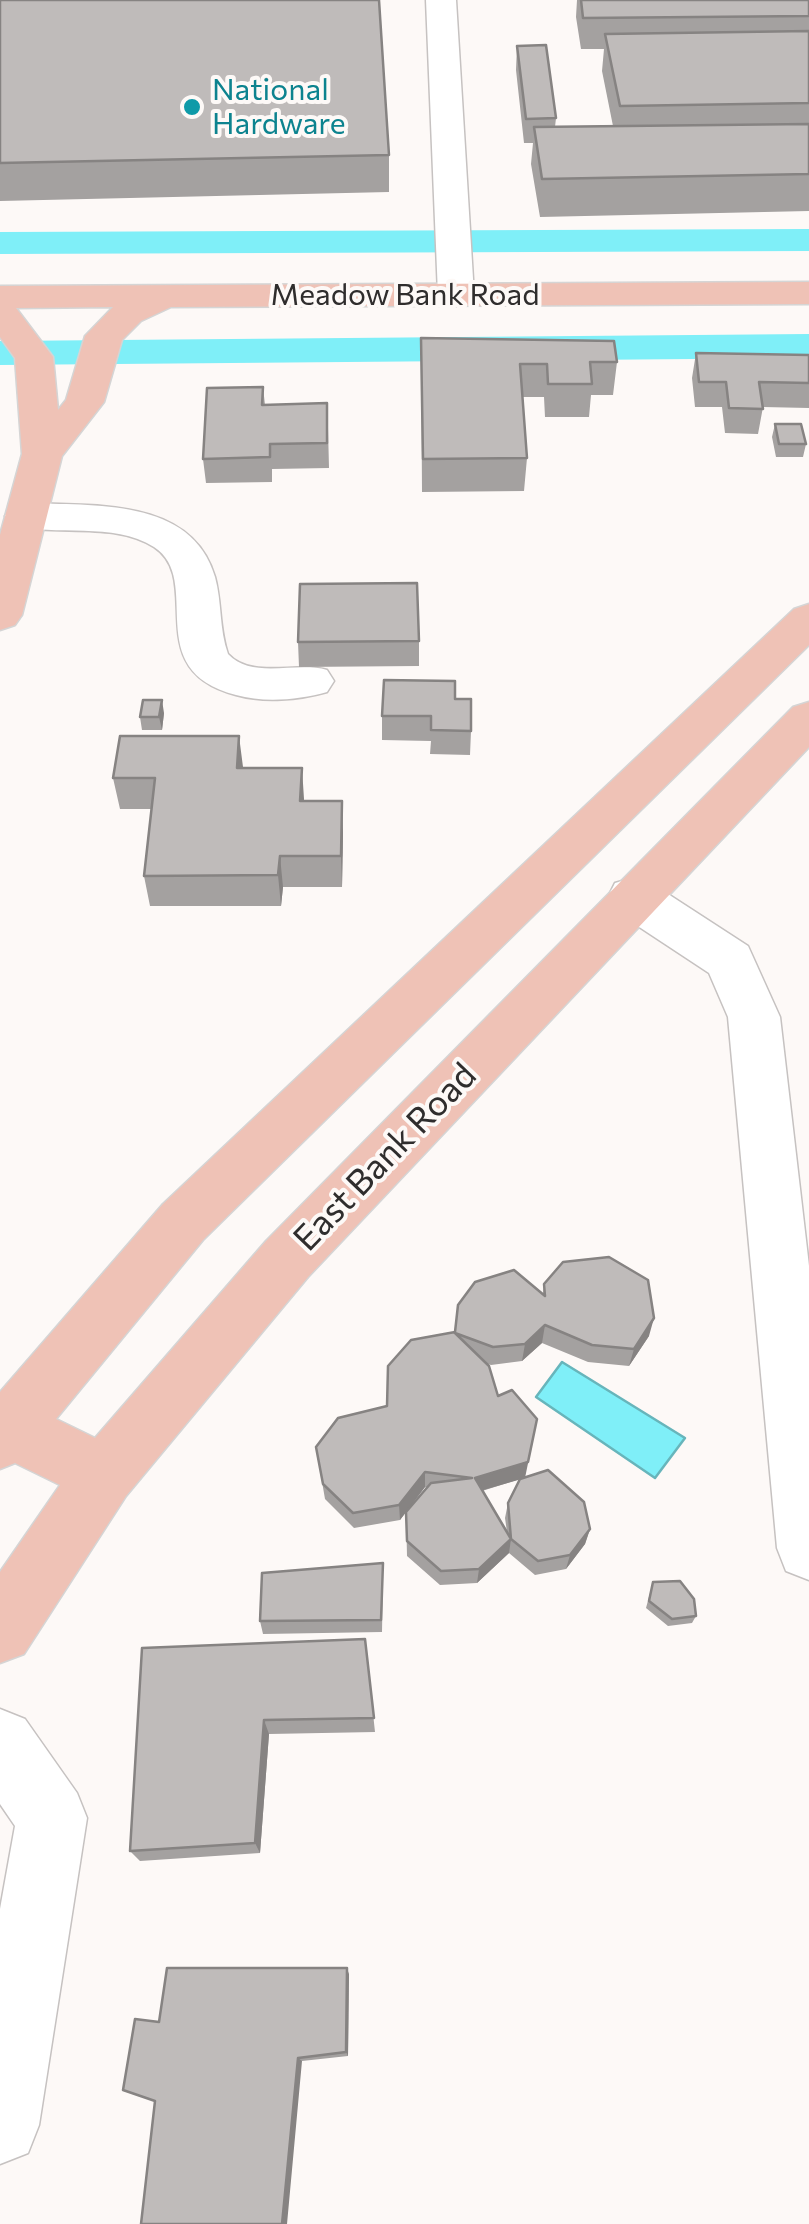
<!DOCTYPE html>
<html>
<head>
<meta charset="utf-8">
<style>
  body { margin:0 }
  canvas { display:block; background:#fdf9f7 }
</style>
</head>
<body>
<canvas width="809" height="2224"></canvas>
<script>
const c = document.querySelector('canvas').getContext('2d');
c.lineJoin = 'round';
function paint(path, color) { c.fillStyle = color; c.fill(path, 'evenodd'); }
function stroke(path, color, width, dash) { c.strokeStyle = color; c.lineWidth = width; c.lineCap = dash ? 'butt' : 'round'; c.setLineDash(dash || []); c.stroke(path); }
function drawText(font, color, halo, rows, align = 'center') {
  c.font = font + ' Commissioner,sans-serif'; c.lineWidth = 8; c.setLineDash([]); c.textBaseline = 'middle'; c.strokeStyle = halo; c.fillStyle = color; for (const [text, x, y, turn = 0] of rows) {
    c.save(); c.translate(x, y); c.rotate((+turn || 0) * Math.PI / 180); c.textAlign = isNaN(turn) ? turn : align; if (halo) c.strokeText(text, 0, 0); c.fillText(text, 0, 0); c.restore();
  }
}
const water = new Path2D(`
  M562,1362L685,1438L655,1478L536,1397Z`);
const canal = new Path2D(`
  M809,229V251L0,254V232Z
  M809,334V358L0,365V341Z`);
const minor = new Path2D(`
  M426,0H456L474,295L469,303L456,306L443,303L438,295Z
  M26,503C93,506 192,497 215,577C222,602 219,629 228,654C252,680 296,661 327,670L334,681L327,692C299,700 264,703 236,695C138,670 205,580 154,547C112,521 57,537 11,525L5,516L11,507Z
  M633,878L651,883L748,946L780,1017L809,1266V1580L786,1571L777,1548L728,1017L709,973L615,911L608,897L615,883Z
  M0,1709L25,1719L77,1793L87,1818L39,2125L28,2153L0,2164V1909L15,1826L0,1804Z`);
const major = new Path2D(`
  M809,282V304L171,307L141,321L122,340L104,402L62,456L22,615L15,625L0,630V535L22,454L15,358L0,337V286ZM113,307L85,336L66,400L58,410L53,357L16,308Z
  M809,604V645L203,1240L56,1419L95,1438L266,1241L793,707L809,702V747L308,1277L126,1496L24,1654L0,1663V1572L60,1485L15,1463L0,1469V1392L163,1204L794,609Z`);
const wall = new Path2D(`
  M0,0L389,155V192L0,201Z
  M577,0H809V211L540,217L531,164L533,143H524L516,70L517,46L556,118L555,127L613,126L602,71L604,49H581L576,17Z
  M421,338L617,362L613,395H591L589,417H545L544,397H522L527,458L524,491L422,492Z
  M696,353L809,355V408L763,407L758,434L725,433L722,407H695L692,378Z
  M263,387L265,405L328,428L329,468L272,469V482L206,483L203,459Z
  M775,424L806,444L803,457H776L772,437Z
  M419,641V666L299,667L298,642Z
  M455,699L471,731L470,755L430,754L431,741L382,740V716Z
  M164,713L162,730H142L140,717Z
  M243,768L304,801L343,832L342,887H283L281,906H150L144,876L152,809H120L113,778Z
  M544,1284L649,1336L629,1366L588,1362L542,1343L522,1361L491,1365L485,1363L525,1478L590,1529L585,1544L566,1569L535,1575L509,1553L477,1583L440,1585L407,1556L406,1512L427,1488L425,1487L400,1520L354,1528L325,1499L316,1447L387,1406L455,1332L543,1294ZM520,1479L508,1503L505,1518L507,1532L482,1491Z
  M383,1577L382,1632L263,1634L260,1621Z
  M653,1582L696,1616L692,1623L668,1626L646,1608Z
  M365,1639L375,1732L269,1734L260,1853L140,1861L130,1851L142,1648Z
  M349,1974L348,2056L302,2061L155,2101L159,2022Z`);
const shadedWall = new Path2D(`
  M162,700L164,713L162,730L159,717Z
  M239,736L243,767L237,768Z
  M302,768L304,799L302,832L300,801Z
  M342,801L343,832L342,887L341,856Z
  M280,856L283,887L281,906L278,875Z
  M654,1318L649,1336L629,1366L634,1349Z
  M545,1325L542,1343L522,1361L525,1344Z
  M537,1419L525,1478L473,1493L475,1478Z
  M425,1472V1487L400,1520L399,1505Z
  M590,1529L585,1544L566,1569L570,1555Z
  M511,1539L509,1553L477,1583L479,1569Z
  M264,1720L269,1734L260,1853L255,1843Z
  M347,1968L349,1974L348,2056L346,2052Z
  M298,2058L302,2061L287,2224H282Z`);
const building = new Path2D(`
  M0,0H379L389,155L0,163Z
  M581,0H809V16L583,18Z
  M809,31V103L620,106L605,34Z
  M546,45L556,118L526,119L517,46Z
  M809,124V174L542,179L534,127Z
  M421,338L614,341L617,362H590L592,384H548L547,364H520L527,458L423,459Z
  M696,353L809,355V383L759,382L763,409L729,408L726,382H699Z
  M263,387L262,405L327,403V443L270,444V457L203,459L207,388Z
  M775,424H801L806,444H779Z
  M417,583L419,641L298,642L300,584Z
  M384,680L455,681V699H471V731L431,730V716H382Z
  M143,700H162L159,717H140Z
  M120,736H239L237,768H302L300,801H342L341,856H280L278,875L144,876L155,778H113Z
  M609,1257L648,1280L654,1318L634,1349L592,1345L545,1325L525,1344L493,1347L455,1333L489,1366L498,1396L512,1390L537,1419L528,1462L475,1478L511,1539L479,1569L441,1571L407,1541L406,1512L431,1483L472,1478L425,1472L399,1505L353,1513L323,1484L316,1447L338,1418L387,1406L388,1366L411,1340L455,1332L458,1305L475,1282L514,1270L545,1296L544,1284L563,1262Z
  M548,1470L584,1502L590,1529L570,1555L538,1561L511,1539L508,1503L520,1479Z
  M383,1563L381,1620L260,1621L262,1573Z
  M680,1581L694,1599L696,1616L672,1619L649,1601L653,1582Z
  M365,1639L374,1718L264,1720L255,1843L130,1851L142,1648Z
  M167,1968H347L346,2052L298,2058L282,2224H141L155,2101L123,2090L135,2019L159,2022Z`);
const markers = [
  [192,107,10,"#0f9aa8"]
];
const farCulturenames = [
  ["National",212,90],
  ["Hardware",212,124]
];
const farStreetnames = [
  ["Meadow Bank Road",405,295]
];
const streetNames = [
  ["East Bank Road",385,1157,-46]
];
paint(water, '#7feff8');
stroke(water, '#67b5bb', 2.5);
paint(canal, '#7feff8');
stroke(minor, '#c6c2c1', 3);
stroke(major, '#d5d5d5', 3);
paint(minor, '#fff');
paint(major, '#efc2b6');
paint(wall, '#a4a1a0');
paint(shadedWall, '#868382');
paint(building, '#bfbbba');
stroke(building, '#868382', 2.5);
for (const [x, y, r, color] of markers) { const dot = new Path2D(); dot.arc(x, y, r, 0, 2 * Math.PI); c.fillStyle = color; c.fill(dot); stroke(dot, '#fdf9f7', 4); }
drawText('30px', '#0d838f', '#fdf9f7', farCulturenames, 'left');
drawText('30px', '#2f2d2d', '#fdf9f7', farStreetnames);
drawText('35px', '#2f2d2d', '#fdf9f7', streetNames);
</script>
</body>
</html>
